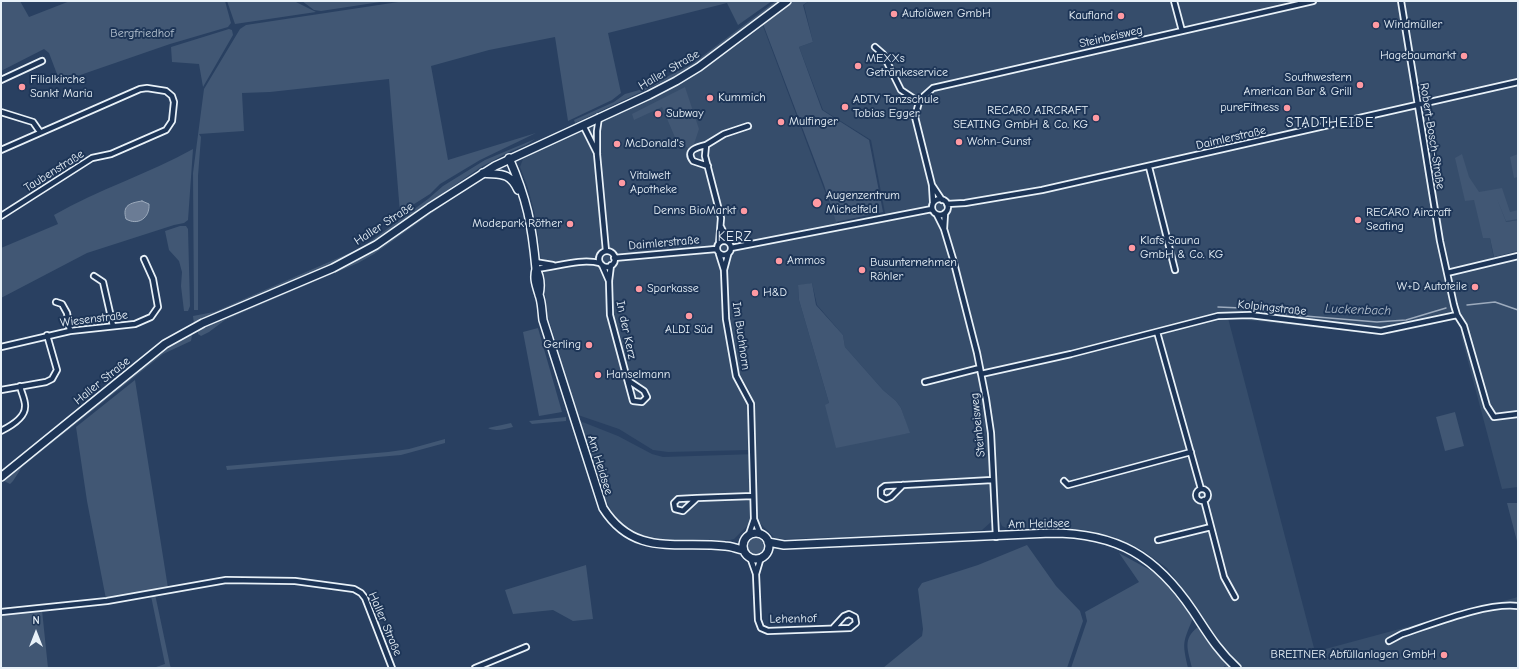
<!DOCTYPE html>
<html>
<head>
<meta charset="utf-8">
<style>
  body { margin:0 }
  #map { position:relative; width:1519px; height:669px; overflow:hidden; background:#294061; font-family:"Comic Neue",sans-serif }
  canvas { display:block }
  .frame { position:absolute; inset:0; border:2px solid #e8f1f8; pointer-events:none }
  .north { position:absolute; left:16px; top:613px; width:40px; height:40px; -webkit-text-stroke:3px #1d3557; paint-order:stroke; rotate:0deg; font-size:11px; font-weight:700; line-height:16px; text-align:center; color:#e8f1f8 }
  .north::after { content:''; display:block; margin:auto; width:14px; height:18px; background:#e8f1f8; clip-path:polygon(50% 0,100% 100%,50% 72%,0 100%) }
</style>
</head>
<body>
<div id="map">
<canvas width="1519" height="669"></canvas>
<div class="frame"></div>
<div class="north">N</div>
</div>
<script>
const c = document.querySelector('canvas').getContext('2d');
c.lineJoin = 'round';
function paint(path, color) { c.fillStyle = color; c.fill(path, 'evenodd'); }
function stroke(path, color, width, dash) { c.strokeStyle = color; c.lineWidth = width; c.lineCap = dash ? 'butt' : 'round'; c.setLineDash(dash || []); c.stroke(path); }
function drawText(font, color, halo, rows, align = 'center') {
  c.font = font + ' "Comic Neue",sans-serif'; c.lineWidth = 4; c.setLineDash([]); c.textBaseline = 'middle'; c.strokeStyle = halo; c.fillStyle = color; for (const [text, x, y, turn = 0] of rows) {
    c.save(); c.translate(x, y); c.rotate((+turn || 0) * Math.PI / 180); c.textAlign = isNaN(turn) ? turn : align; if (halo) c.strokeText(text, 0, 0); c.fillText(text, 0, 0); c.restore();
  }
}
const built = new Path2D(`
  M809,1H1518V220L1506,222L1490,238L1495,265L1518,259V487L1502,489L1461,335L1462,326L1456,320L1448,318L1437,321L1432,325L1384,335L1228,318L1314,648L1318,651L1518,597V668H1243L1217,644L1181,587L1167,568L1142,550L1114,537L1086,530L1006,528L1002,526L1000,521L997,478L990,479L991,522L982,530L938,534L783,539L775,538L760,523H750L734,539L730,540H666L641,535L623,525L612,512L602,492L580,421L618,436L652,454L663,457L756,454L754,404L749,390L739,374L729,309L723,310V320L729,355L735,380L747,403L748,450L668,452L653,450L619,429L578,415L548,317L536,219L528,188L520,167L523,159L531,154L658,96L706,68L763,26L839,229L886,218L871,140L823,110L799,47L813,42L804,5ZM812,283L817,305L843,335L845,347L883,390L896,401L901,408L909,433L881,438L829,403L799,300L798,286Z`);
const green = new Path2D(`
  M1,1H20L29,17L70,1H225L231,23L228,27L170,44L60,82L49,53L44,49L1,71Z
  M227,1H294L316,12L235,24Z
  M302,1H387L321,11L314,10Z
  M405,1H772L738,25L727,3L608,33L621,93L612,100L568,121L555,37L489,50L431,66L448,160L536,133L480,160L440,184L430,194L400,213L389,79L270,92L242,93L244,131L199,134L201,137L198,176V310H194L193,173L204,89L240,29L246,25Z
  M776,1H782L692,68L575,123L574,120L614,102L625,94L643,89L692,64Z
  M794,1H809L803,5L813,42L799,47L822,110L869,140L883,212L836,222L824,185L763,24Z
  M229,29L232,30L233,35L203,87L199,64L172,62L171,47Z
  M685,87L699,129L694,144L688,148L677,142L662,107L634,120L632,114Z
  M535,139L526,145L507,153L481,167L350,257L194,324L193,316L214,312L352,252L368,243L428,199L443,186L485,160Z
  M193,149L188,220L184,223L174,225L87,253L1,298V248L58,224L54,215C99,189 148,174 193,149Z
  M1462,154L1469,177L1479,192L1502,188L1510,212L1518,210V219L1506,221L1497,199L1506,222L1518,220V251L1494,257L1490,238H1483L1474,200L1465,201L1455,158Z
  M1518,154V177L1514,178L1510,157Z
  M448,200L446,203L374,254L358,263L225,320L209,332L201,336L198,334V330L203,327L358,259Z
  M180,226H186L188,229L190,306L188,311H184L181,286L182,272L179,261L169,250L165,231Z
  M812,283L816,305L843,335L845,347L883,390L896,401L901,408L910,433L836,448L825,405L829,403L799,300L798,285Z
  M538,328L562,412L539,416L523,332Z
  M188,333L192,335L191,341L163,354L22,467L13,481L10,484L4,481V477L162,351Z
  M135,380L168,588L106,599L87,501L76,427Z
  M1455,412L1464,446L1445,451L1436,417Z
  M566,417V421L532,424L529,421Z
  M511,423L513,427C505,429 495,432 488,428Z
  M445,439V443L401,455L227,470L226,466L388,452L409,449Z
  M1507,503H1518V545Z
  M746 546a9 9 0 1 1 18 0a9 9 0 1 1-18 0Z
  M1027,545L1056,586L1080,611L1083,621L1067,668H883L922,636L923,629L918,589L922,583L978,565Z
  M1119,553L1159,575L1193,618C1183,643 1182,641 1188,668H1071L1087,621L1085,612L1139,582Z
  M586,565L593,619L573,621L553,610L513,614L505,590Z
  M155,594L170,665L171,668H153L165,664L151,596Z
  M42,610L48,668H1V613Z
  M1198,627L1208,642L1233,668H1227L1225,666L1222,668H1192C1188,650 1182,639 1198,627Z`);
const water = new Path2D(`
  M142,201L149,204C150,218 138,226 126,219C122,205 130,203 142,201Z`);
const stream = new Path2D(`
  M1467,305L1495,302L1518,310
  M1218,307L1241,308L1286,314
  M1293,315L1377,322L1406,320L1446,308`);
const street = new Path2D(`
  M1174,1L1182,31
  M1401,1L1440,241L1454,305L1457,315L1464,326L1487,406L1494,417L1518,414
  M875,47L883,54L901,90L919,102
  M1,80L42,61
  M1,112L33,122L40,132
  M599,117L597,131V154L606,251
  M583,125L597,153
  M706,145C697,147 685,150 693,161L708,166
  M1,150L140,89L147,88L166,91L172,96L174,102L172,121L166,130L111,154L92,158L1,216
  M1149,167L1175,270
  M932,185L942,200
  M932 207a8 8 0 1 1 16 0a8 8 0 1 1-16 0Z
  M933,202L932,185L915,117L919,102L924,96L933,88L1313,1
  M947,204L965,203L1042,190L1518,82
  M937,215L944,229L953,259L977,353L986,399L991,433L996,537
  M721,227L728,242
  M944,229L945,213
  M717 248a7 7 0 1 1 14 0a7 7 0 1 1-14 0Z
  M719,243L721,218L705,156L706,145L724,134L748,126
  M731,248L932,209
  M599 259a8 8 0 1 1 16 0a8 8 0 1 1-16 0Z
  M719,254L724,270L726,319L736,376L751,404L754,519L749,534
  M614,258L716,249
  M535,262L553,265
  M602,265L609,281
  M611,265L609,281L610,315L633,401L642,402L647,397L644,391L629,381
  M536,269C557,267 579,258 600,263
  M724,270L728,255
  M1447,273L1518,256
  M94,276L103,282L113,326
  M56,302L62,304L67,313L70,331
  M1157,332L1201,489
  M1,347L70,331L135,324L151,317L158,307L153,279L144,259
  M981,374L1071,354L1218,316L1250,315L1381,331L1457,315
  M925,382L980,368
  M1,390L46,382L52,379L57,370L47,335
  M1,431C9,427 25,418 25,407C26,401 21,392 20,386
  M1064,481L1068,485L1191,452
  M903,485L891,497L886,499L881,496V489L885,486L992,480
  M1196 495a6 6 0 1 1 12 0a6 6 0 1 1-12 0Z
  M697,498L678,499L674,503L675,509L683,511L697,498L753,496
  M1204,500L1224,577L1235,597
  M754,519L760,534
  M1158,540L1211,527
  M750,557L756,574L758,620L761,628L768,631L850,628L856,623L855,617L849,614L844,616L833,628
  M756,574L761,557
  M1,612L107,601L226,580L295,581L354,589L361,593L365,598L392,668
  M1389,641L1402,634C1433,624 1487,602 1518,606
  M475,668L526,647`);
const secondary = new Path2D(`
  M509,158C527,199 532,225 536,269C533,280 537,287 540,298C542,305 542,313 543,320L603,508C634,557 676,541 725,546C731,546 737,549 743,550
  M483,173C500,175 509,171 518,190
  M536,269C541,278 541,286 539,295
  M743 546a13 13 0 1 1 26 0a13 13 0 1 1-26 0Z
  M768,542L784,545L1051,533C1117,533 1156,556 1193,611C1207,632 1217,650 1237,668`);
const primary = new Path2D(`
  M1,477L165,344L203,323L333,268L376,245L429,208L495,166L649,95L676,81L699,67L787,1`);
const markers = [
  [894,14,4,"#ff9aa2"],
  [1121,16,4,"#ff9aa2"],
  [1376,25,4,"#ff9aa2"],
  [1464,56,4,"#ff9aa2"],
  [858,66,4,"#ff9aa2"],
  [1360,85,4,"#ff9aa2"],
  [22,87,4,"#ff9aa2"],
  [710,98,4,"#ff9aa2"],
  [845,107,4,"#ff9aa2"],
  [1287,108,4,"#ff9aa2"],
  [658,114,4,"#ff9aa2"],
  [1096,118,4,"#ff9aa2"],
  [781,122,4,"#ff9aa2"],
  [959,142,4,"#ff9aa2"],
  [617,144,4,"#ff9aa2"],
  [622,183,4,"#ff9aa2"],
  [817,203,5,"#ff9aa2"],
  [744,211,4,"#ff9aa2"],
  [1358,220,4,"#ff9aa2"],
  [570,224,4,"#ff9aa2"],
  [1132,248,4,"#ff9aa2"],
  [779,261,4,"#ff9aa2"],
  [862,270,4,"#ff9aa2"],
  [1475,287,4,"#ff9aa2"],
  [639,289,4,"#ff9aa2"],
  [755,293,4,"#ff9aa2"],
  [689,316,4,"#ff9aa2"],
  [589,345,4,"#ff9aa2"],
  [598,375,4,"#ff9aa2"],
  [1444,655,4,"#ff9aa2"]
];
const poiNames = [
  ["Autolöwen GmbH",902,14],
  ["Kaufland",1113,16,"right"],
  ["Windmüller",1384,25],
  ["Hagebaumarkt",1456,56,"right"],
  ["MEXXs",866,59],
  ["Getränkeservice",866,73],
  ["Southwestern",1352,78,"right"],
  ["American Bar & Grill",1352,92,"right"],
  ["Filialkirche",30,80],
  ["Sankt Maria",30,94],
  ["Kummich",718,98],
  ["ADTV Tanzschule",853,100],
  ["Tobias Egger",853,114],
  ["pureFitness",1279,108,"right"],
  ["RECARO AIRCRAFT",1088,111,"right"],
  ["SEATING GmbH & Co. KG",1088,125,"right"],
  ["Subway",666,114],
  ["Mulfinger",789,122],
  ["Wohn-Gunst",967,142],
  ["McDonald's",625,144],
  ["Vitalwelt",630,176],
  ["Apotheke",630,190],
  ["Augenzentrum",826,196],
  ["Michelfeld",826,210],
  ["Denns BioMarkt",736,211,"right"],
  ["RECARO Aircraft",1366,213],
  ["Seating",1366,227],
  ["Modepark Röther",562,224,"right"],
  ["Klafs Sauna",1140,241],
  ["GmbH & Co. KG",1140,255],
  ["Ammos",787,261],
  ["Busunternehmen",870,263],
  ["Röhler",870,277],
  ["W+D Autoteile",1467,287,"right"],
  ["Sparkasse",647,289],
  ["H&D",763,293],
  ["ALDI Süd",689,330,"center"],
  ["Gerling",581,345,"right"],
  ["Hanselmann",606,375],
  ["BREITNER Abfüllanlagen GmbH",1436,655,"right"]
];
const parkNames = [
  ["Bergfriedhof",142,34]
];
const streetNames = [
  ["Steinbeisweg",1111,37,-13],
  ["Haller Straße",669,70,-30],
  ["Robert-Bosch-Straße",1432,136,81],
  ["Daimlerstraße",1231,138,-13],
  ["Taubenstraße",54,171,-32],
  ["Haller Straße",384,224,-33],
  ["Daimlerstraße",664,243,-5],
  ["Kolpingstraße",1272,308,6],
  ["Wiesenstraße",94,319,-7],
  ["In der Kerz",626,330,78],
  ["Im Buchhorn",741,336,82],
  ["Haller Straße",102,381,-39],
  ["Steinbeisweg",978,425,-96],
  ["Am Heidsee",600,465,73],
  ["Am Heidsee",1039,524,-1],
  ["Lehenhof",793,619,-1],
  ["Haller Straße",385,624,67]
];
const neighbourhoodNames = [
  ["KERZ",735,237]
];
const waterNames = [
  ["Luckenbach",1358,310,2]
];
const quarterNames = [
  ["STADTHEIDE",1330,123]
];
paint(built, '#364d6b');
paint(green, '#415774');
paint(water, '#6b7c95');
stroke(water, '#9dabbd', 1);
stroke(stream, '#9dabbd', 1.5);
stroke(street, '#e8f1f8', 8);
stroke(secondary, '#e8f1f8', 10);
stroke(primary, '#e8f1f8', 10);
stroke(street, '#1d3557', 4.5);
stroke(secondary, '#1d3557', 7);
stroke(primary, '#1d3557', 7);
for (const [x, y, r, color] of markers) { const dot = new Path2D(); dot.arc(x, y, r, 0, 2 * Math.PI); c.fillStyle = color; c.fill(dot); stroke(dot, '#1d3557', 1.5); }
drawText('12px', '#e8f1f8', '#1d3557', poiNames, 'left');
drawText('12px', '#b6c3d0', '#1d3557', parkNames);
drawText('12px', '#e8f1f8', '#1d3557', streetNames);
c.letterSpacing = '1px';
drawText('13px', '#e8f1f8', '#1d3557', neighbourhoodNames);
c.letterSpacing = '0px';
drawText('italic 13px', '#b6c2d0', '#1d3557', waterNames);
c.letterSpacing = '1px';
drawText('14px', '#e8f1f8', '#1d3557', quarterNames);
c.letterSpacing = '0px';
</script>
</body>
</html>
